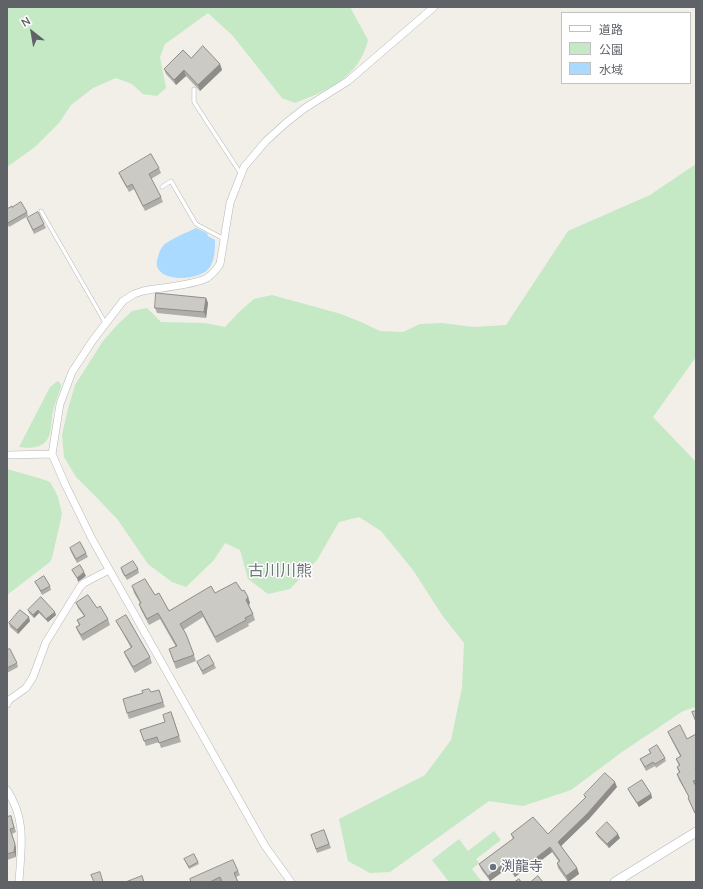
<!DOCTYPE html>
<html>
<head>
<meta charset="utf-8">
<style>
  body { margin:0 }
  #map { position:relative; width:703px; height:889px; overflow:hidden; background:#f1efe8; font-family:Mulish,"Noto Sans JP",sans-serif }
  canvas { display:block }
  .frame { position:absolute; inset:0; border:8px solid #5f6368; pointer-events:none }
  .legend { position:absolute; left:561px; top:12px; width:130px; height:72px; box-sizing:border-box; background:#fff; border:1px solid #bfc1c3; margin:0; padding:5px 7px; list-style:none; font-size:12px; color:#5f6368 }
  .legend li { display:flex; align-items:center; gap:8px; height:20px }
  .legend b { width:20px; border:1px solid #bfc1c3 }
  .north { position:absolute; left:12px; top:12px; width:40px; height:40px; -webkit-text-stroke:3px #fff; paint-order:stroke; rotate:329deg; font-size:11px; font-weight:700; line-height:16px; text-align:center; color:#5f6368 }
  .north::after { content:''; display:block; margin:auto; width:14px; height:18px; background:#5f6368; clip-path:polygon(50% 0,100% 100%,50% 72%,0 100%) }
</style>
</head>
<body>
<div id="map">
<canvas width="703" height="889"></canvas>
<div class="frame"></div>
<ul class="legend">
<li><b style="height:5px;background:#fff"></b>道路</li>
<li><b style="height:11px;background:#c5e8c5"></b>公園</li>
<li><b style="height:11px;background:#aadaff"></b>水域</li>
</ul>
<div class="north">N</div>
</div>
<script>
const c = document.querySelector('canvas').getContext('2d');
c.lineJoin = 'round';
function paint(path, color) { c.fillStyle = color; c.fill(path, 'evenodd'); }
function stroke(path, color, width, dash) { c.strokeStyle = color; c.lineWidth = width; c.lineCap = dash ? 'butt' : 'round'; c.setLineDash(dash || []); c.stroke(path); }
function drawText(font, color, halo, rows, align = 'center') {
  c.font = font + ' Mulish,"Noto Sans JP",sans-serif'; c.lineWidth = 3; c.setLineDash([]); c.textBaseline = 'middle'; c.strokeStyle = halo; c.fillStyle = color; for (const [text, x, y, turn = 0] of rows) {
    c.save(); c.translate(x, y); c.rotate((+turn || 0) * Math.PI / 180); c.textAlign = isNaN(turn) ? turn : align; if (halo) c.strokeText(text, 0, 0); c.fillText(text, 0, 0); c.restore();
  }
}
const green = new Path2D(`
  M7,7H350L368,40C359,77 329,90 295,103L282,98L233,36L208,13L165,44L160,57L166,88L157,96L143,94L132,84L116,78L93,88L71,105L59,123L35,147L7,167Z
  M696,164V357L653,417L696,462V707L683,711L622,752L571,790L523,806L489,801L390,872L370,873L348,861L339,819L425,775L451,740L462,688L464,643L442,615L413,570L381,531L359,517L339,522L317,560L290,589L268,594L248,579L240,550L225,543L214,560L186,587L172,582L148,564L118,520L98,499L76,477L64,457L62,435L68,409L75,385L103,341L118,324L132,311L147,308L161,322L205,323L225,327L240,311L254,299L272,295L341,314L361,322L380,331L403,332L420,324L442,323L474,327L506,325L568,231L650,195Z
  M58,381L61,384V387C58,395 55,403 53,411C51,419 52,429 49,436C45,448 30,449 19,447L50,387L55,383Z
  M7,469L42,479L50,482L54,489L58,497L62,514L52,558L50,562L7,595Z
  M494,831L501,840L476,859L479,863L472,869L482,882H449L432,860L459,839L468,851Z`);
const water = new Path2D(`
  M196,228L207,233L208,236L215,240C215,249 215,259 210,267C200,283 148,283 158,257C159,253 160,249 163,246C168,240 188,232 196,228Z`);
const service = new Path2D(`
  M194,89V102L241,174
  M162,187L171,181L196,224L224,239
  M41,211L106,324`);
const minor = new Path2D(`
  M7,455L52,454
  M7,704L9,700L26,688L33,677L46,642L80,587L84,583L109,570
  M7,790C27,821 21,847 19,882
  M291,882L265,846L92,539L65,484L52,454L60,404L72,372L93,340L123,301L134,294L143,291C158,288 195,285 207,278C213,274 216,270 220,264L230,203L244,167L266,141L287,122L305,108L348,81L434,7`);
const tertiary = new Path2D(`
  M615,882L696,832`);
const wall = new Path2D(`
  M191,58L220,64L222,70L200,91L186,76L176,85L166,74L164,69Z
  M159,168L161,173L151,179L161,197L163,202L145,211L134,189L129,192L121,178L119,173Z
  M12,207L27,212L28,216L9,227L7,223V209Z
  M27,218L44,224L46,228L34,234Z
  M206,298L208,303L206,318L157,313L155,308Z
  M70,548L86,553L88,557L77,563L71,552Z
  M121,568L138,569L139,573L127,580L122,572Z
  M35,582L50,586L51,590L42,595Z
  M132,586L155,595L169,611L215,593L242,591L248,597L250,603L249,605L253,614L255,620L248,624L249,626L217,643L203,617L183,630L186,634L196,661L176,669L169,649L176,647L160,619L149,625L141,610L139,604L140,603L134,593Z
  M41,597L56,615L48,622L39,613L34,618L29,613L28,610Z
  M76,603L97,608L108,619L110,625L83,641L78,632L76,627L79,625L77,620L84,616L78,608Z
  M30,621L18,634L10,627L9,623Z
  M116,621L150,657L152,663L135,673L126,657L124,652L131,648L119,626Z
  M7,650L17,663L18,667L7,673Z
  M197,662L214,664L216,668L203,675Z
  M151,692L161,696L165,707L129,719L127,713Z
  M173,717L181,742L161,748L159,742L146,746L140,730L165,722Z
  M668,732L687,739L696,734V816L690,803L688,798L689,797L679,780L677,774L679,773L677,767L679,766L676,759L680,756L670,737Z
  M649,750L665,758L666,761L656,768L655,766L646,771L640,759L650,753Z
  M617,787L589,819L561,846L577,868L579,874L568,882L558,868L557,863L559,862L552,852L534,866L532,864L515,877L508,868L490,881L481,869L479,864L513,839L511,834H548L585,798L584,795Z
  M628,789L651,794L652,798L639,807L630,793Z
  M11,816L16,832L12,834L16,848V857L7,860V817Z
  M324,830L331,848L317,853L311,835Z
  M596,833L620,838L609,848L598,837Z
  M185,861L198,862L199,864L189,869Z
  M238,871L240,875L236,877L238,882H222L221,881L219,882H191Z`);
const shadedWall = new Path2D(`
  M220,64L222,70L200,91L198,85Z
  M184,70L186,76L176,85L174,80Z
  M206,298L208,303L206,318L204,312Z
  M84,572L86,576L78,582L77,578Z
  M248,597L250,603L248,606L246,600Z
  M38,610L39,613L34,618L33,615Z
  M55,612L56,615L48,622L46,619Z
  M29,617L30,621L18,634L17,630Z
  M615,782L617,787L589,819L560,847L558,842Z
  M651,794L652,798L639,807L637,803Z
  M10,829L16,848V857L14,852Z
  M618,834L620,838L609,848L607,844Z
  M550,847L552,852L534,866L532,861Z
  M530,859L532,864L515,877L513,872Z
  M506,862L508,868L490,881L488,876Z
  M577,868L579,874L568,882L566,876Z`);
const building = new Path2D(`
  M203,46L220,64L198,85L184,70L174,80L164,69L183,50L191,58Z
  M151,154L159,168L149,174L161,197L143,206L132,184L127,187L119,173Z
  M21,202L27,212L8,223L7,221V209L12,206V207Z
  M38,212L44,224L33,230L27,218Z
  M156,293L206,298L204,312L155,308Z
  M80,542L86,553L76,559L70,548Z
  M133,561L138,569L125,576L121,568Z
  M80,565L84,572L77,578L72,570Z
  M44,576L50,586L41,591L35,582Z
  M145,579L155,595L159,593L169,611L211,586L215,593L236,582L242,591L244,590L248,597L246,600L253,614L245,618L246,620L215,637L201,611L180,624L186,634L194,655L174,662L169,649L177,646L158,613L147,619L139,604L141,603L132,586Z
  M88,595L97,608L100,606L108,619L81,635L76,627L80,625L77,620L85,616L76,603Z
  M41,597L55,612L46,619L38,610L33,615L28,610Z
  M20,610L29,617L17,630L9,623Z
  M126,615L150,657L133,667L124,652L132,647L116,621Z
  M10,649L17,663L7,668V650Z
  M209,655L214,664L202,671L197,662Z
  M149,689L151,692L159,690L163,702L127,713L123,699L143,693L142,691Z
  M696,711V722L692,712Z
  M171,712L179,736L159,743L157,737L144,741L140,730L165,722L163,715Z
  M680,725L687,739L696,734V767L695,768L696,770V780L693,781L696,786V813H695L688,798L689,797L677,774L680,772L677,767L680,765L676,759L681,756L668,732Z
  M657,745L665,758L655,764L653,762L645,767L640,759L651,753L649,750Z
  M605,773L615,782L587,814L558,842L577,868L566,876L557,863L560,861L550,847L532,861L530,859L513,872L506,862L488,876L479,864L514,838L511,834L533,817L548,834L586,797L584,795Z
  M642,780L651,794L637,803L628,789Z
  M11,816L14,828L10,829L15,844L14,852L7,854V817Z
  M607,822L618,834L607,844L596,833Z
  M324,830L329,844L316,849L311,835Z
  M194,854L198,862L189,867L184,859Z
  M233,860L238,871L234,873L238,882H222L220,877L210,882H191L190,879Z
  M100,872L103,882H94L91,875Z
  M142,876L144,882H126Z
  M538,876L543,882H531Z
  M519,879L521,882H515Z`);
const markers = [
  [493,867,4,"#6b7280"]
];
const worshipNames = [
  ["渕龍寺",501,867]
];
const quarterNames = [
  ["古川川熊",280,571]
];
paint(green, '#c5e8c5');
paint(water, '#aadaff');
stroke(service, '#b5b8bc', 4.5);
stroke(minor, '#b5b8bc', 8);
stroke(tertiary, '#b5b8bc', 10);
stroke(service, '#fff', 3.5);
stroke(minor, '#fff', 7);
stroke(tertiary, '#fff', 9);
paint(wall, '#afaea9');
paint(shadedWall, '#8f8d8a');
paint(building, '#cccac5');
stroke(building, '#8f8d8a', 1);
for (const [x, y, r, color] of markers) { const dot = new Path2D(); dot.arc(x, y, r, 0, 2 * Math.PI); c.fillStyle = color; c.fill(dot); stroke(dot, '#fff', 1.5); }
drawText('14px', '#5b616d', '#fff', worshipNames, 'left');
drawText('16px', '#70757a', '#fff', quarterNames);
</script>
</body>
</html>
